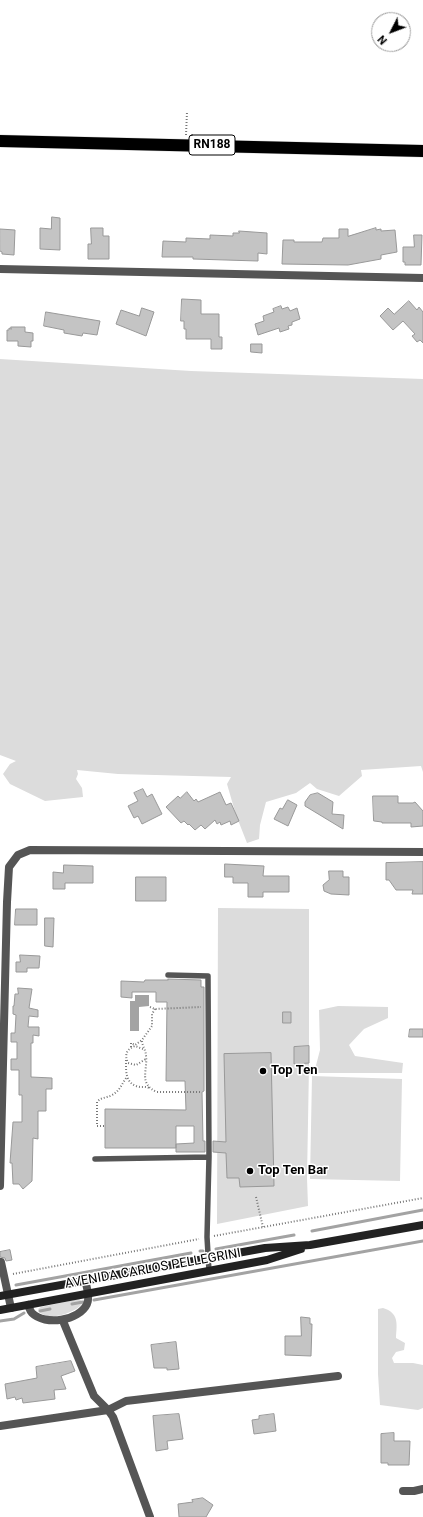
<!DOCTYPE html>
<html>
<head>
<meta charset="utf-8">
<style>
  body { margin:0 }
  #map { position:relative; width:423px; height:1517px; overflow:hidden; background:#fff; font-family:Roboto,sans-serif }
  canvas { display:block }
  .north { position:absolute; left:371px; top:12px; width:40px; height:40px; box-sizing:border-box; background:#fff; border:1px solid #999; border-radius:50%; rotate:228deg; font-size:11px; font-weight:700; line-height:16px; text-align:center; color:#000 }
  .north::after { content:''; display:block; margin:auto; width:14px; height:18px; background:#000; clip-path:polygon(50% 0,100% 100%,50% 72%,0 100%) }
</style>
</head>
<body>
<div id="map">
<canvas width="423" height="1517"></canvas>
<div class="north">N</div>
</div>
<script>
const c = document.querySelector('canvas').getContext('2d');
c.lineJoin = 'round';
function paint(path, color) { c.fillStyle = color; c.fill(path, 'evenodd'); }
function stroke(path, color, width, dash) { c.strokeStyle = color; c.lineWidth = width; c.lineCap = dash ? 'butt' : 'round'; c.setLineDash(dash || []); c.stroke(path); }
function drawText(font, color, halo, rows, align = 'center') {
  c.font = font + ' Roboto,sans-serif'; c.lineWidth = 3; c.setLineDash([]); c.textBaseline = 'middle'; c.strokeStyle = halo; c.fillStyle = color; for (const [text, x, y, turn = 0] of rows) {
    c.save(); c.translate(x, y); c.rotate((+turn || 0) * Math.PI / 180); c.textAlign = isNaN(turn) ? turn : align; if (halo) c.strokeText(text, 0, 0); c.fillText(text, 0, 0); c.restore();
  }
}
const green = new Path2D(`
  M0,359L191,371L423,379V772L421,766L361,770L362,776L339,796L317,789L310,783L296,793L266,802L260,825L259,839L247,843L236,815L227,784L231,777L118,774L77,770L78,774L76,779L82,788L83,797L45,801L10,784L3,774L10,764L16,761L0,755Z
  M218,908L309,909V1066L307,1178L308,1206L217,1224Z
  M338,1006L388,1007V1018L364,1029L349,1045L355,1056L403,1063L402,1073H314L320,1050L319,1010Z
  M312,1076L402,1079L400,1181L310,1179Z
  M79,1299L82,1301V1304C75,1313 44,1324 38,1309L41,1307Z
  M383,1308C399,1313 397,1323 396,1338L405,1343L404,1350L396,1352L392,1358L394,1363H413L423,1365V1408L418,1410L380,1405L378,1374V1309Z`);
const water = new Path2D(`
  M135,995H149V1006L139,1007V1031H130V1001H135Z`);
const stream = new Path2D(`
  M312,1231L423,1210
  M216,1249L294,1235
  M200,1251H203
  M16,1285L191,1253
  M94,1300L423,1241
  M72,1304L83,1302
  M40,1311L50,1309
  M0,1321L14,1319L24,1313`);
const building = new Path2D(`
  M52,217L60,218V250L40,249V228L51,229Z
  M91,228H103V236H109V259H88V244H91Z
  M376,228V230L381,229V231L395,230L397,252L381,255V259L348,265L282,264L283,240H294V242H322L323,238H339V229H348V236Z
  M0,229L15,230L14,255L2,254V252L0,251Z
  M239,231L267,233V254L258,253V261L193,259V257H162L163,241L186,242V238L210,239V235L233,236V233H239Z
  M414,235H422L421,265H405V262H403V247H414Z
  M182,299L201,300V314H219V337H222V349H211V339H186V329H184V321H181Z
  M409,301L417,310L419,307L423,312V343L420,340L417,342L412,336L415,334L403,321L393,330L380,316L388,308L394,314Z
  M281,306L282,309L288,307L290,311L297,308L300,319L292,322V325L288,326L289,329L280,332L279,328L258,335L255,324L264,321L263,316L274,312L273,309Z
  M142,308L154,312L146,336L116,324L121,310L139,316Z
  M46,312L100,321L97,335L83,333L82,336L64,333V330L44,326Z
  M11,327H25V332L33,333V341H31V347L18,346V341H7V330H9V328L11,329Z
  M251,344H262V353L251,352Z
  M143,789L147,797L152,794L162,814L142,824L138,816L134,818L128,806L138,801L134,793Z
  M187,792L194,801L196,799L198,802L220,792L226,805L231,803L239,821L231,825L230,821L221,825L220,822L217,824L215,820L205,829L201,825L195,830L189,824L188,825L184,821L181,823L166,807L178,796L180,798Z
  M318,793L333,802L332,814L344,815L343,829L305,806V802L310,795Z
  M373,796H398V803H413L415,802L423,811V826L411,827V823H382V822L374,821Z
  M288,800L297,805L288,826L274,819L280,808L282,809Z
  M423,862V894H412L413,890H396L389,880H386V863Z
  M225,864L264,866L263,876H289V892H263V897H248V883H233V877H225Z
  M64,865L93,866V883H65V889H53V872L63,873Z
  M329,871H343V877H349V895L331,894L324,891L323,885L329,880Z
  M136,877H166V901H136Z
  M16,909H37V925H15Z
  M45,918H54L53,947L45,946Z
  M20,955L40,956L39,968H27V972H16V962H20Z
  M168,979L201,980V987H204V1091L202,1092L203,1141H205V1152H176V1144L194,1143V1126H176V1148H105V1109L186,1110L185,1081H166L167,1002H156V992H132V998L121,997V981L144,982L145,980H168Z
  M18,988L32,989L29,1008L38,1010V1017L29,1016L28,1027H39V1036L33,1035V1043H31V1077L52,1078V1089H46V1111H38V1139L33,1138L32,1181L23,1189L19,1184H13L12,1163H10L13,1122H22V1095H19V1070H11V1059H17V1042H11V1033H15L16,1015L13,1014V1006H14L15,994H18Z
  M283,1012H291V1023H283Z
  M410,1029H423V1037H409Z
  M309,1046V1063L294,1064V1047Z
  M271,1053L274,1186L240,1187L239,1178H227L226,1153L213,1152V1141L226,1142L224,1054Z
  M10,1250L12,1260L6,1261L5,1258L0,1257V1252Z
  M301,1317L310,1318V1324H312L311,1356L285,1355V1336H301Z
  M176,1342L179,1369L167,1370V1368H154L151,1345Z
  M71,1361L75,1371L61,1376L66,1389L54,1390L55,1399L23,1403L22,1398L16,1400L15,1397L7,1399L5,1384L37,1378L36,1367Z
  M179,1414L183,1439L167,1441L168,1449L156,1451L153,1416Z
  M274,1414L276,1431L254,1434L252,1420L259,1419V1416Z
  M394,1433V1441H410L409,1465H388V1463H381V1434Z
  M203,1498L213,1505L206,1517H179L178,1504L193,1502L192,1500Z`);
const path = new Path2D(`
  M186,135L187,112
  M150,1007L155,1009L201,1007
  M155,1009L152,1014V1026L142,1040C142,1046 146,1050 146,1056C148,1070 138,1084 157,1092H201
  M131,1047V1043L135,1045L142,1040
  M143,1049L135,1046C127,1049 124,1054 128,1063L136,1065L146,1059
  M126,1060C126,1070 125,1082 136,1086C141,1088 145,1086 149,1088
  M104,1126H97V1102C101,1097 107,1098 112,1095C120,1091 122,1083 127,1077
  M256,1197L263,1227
  M214,1236L423,1198
  M13,1274L199,1239`);
const lane = new Path2D(`
  M168,975L208,976L209,1157L207,1237L209,1271
  M95,1159L209,1157`);
const street = new Path2D(`
  M0,269L423,278
  M0,1186L7,902L9,867L18,855L30,850L423,852
  M1,1262L11,1308
  M28,1305C29,1307 30,1311 32,1313C45,1326 79,1321 87,1304C90,1298 87,1287 85,1280
  M63,1321L94,1396L108,1410L113,1417L150,1517
  M0,1426L108,1410L126,1401L338,1376
  M403,1491H414L423,1489`);
const secondary = new Path2D(`
  M0,1296L265,1248L310,1245L423,1225
  M0,1310L267,1260L301,1249`);
const highway = new Path2D(`
  M0,141L423,151`);
const markers = [
  [263,1071,4,"#000"],
  [250,1171,4,"#000"]
];
const shields = [
  [212,145,46]
];
const shieldNames = [
  ["RN188",212,145]
];
const poiNames = [
  ["Top Ten",271,1071],
  ["Top Ten Bar",258,1171]
];
const streetNames = [
  ["AVENIDA CARLOS PELLEGRINI",153,1269,-10]
];
paint(green, '#dcdcdc');
paint(water, '#a3a3a3');
stroke(stream, '#a3a3a3', 3);
paint(building, '#c4c4c4');
stroke(building, '#999', 1);
stroke(highway, '#dbdbdb', 13);
stroke(path, '#777', 2, [1, 2]);
stroke(lane, '#555', 5.5);
stroke(street, '#555', 8);
stroke(secondary, '#222', 8);
stroke(highway, '#000', 12);
for (const [x, y, r, color] of markers) { const dot = new Path2D(); dot.arc(x, y, r, 0, 2 * Math.PI); c.fillStyle = color; c.fill(dot); stroke(dot, '#fff', 1.5); }
for (const [x, y, w] of shields) { const box = new Path2D(); box.roundRect(x - w / 2, y - 10, w, 20, 3); c.fillStyle = '#fff'; c.fill(box); stroke(box, '#000', 1); }
drawText('bold 12px', '#000', null, shieldNames);
drawText('bold 13px', '#000', '#fff', poiNames, 'left');
drawText('13px', '#000', '#fff', streetNames);
</script>
</body>
</html>
